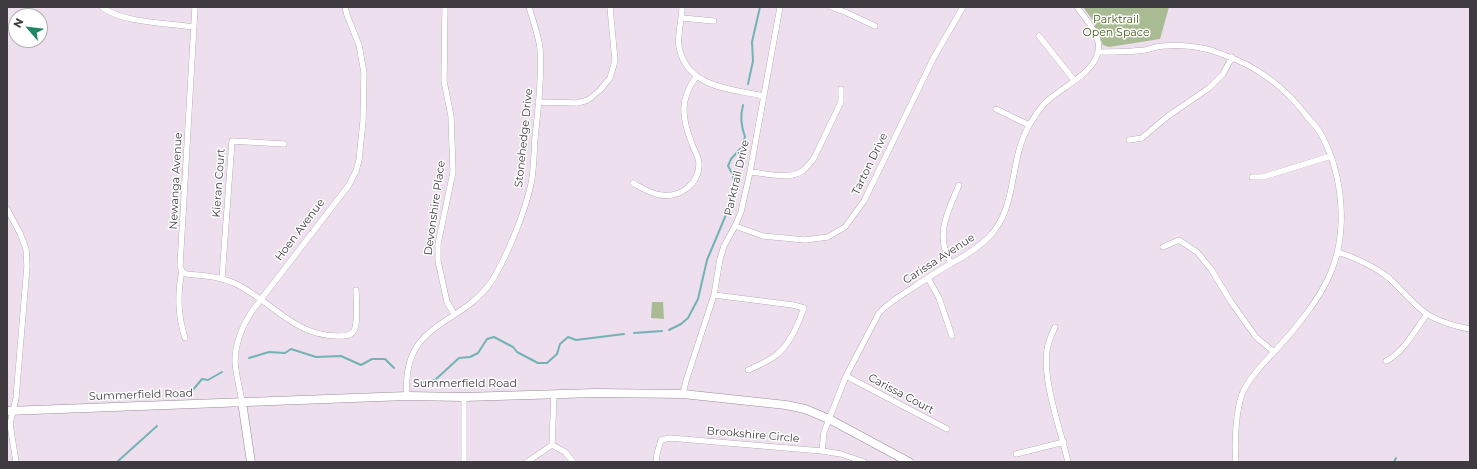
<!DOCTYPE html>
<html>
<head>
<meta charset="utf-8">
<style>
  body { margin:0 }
  #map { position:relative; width:1477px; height:469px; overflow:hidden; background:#eddfed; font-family:Montserrat,sans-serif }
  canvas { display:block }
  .frame { position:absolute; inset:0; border:8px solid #3f3a3f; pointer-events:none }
  .north { position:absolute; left:8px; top:8px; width:40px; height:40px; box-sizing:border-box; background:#fff; border:1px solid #b2b0b2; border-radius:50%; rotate:298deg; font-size:11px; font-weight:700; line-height:16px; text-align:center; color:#3f3a3f }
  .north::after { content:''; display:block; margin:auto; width:14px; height:18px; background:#1f8763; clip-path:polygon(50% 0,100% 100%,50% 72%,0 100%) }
</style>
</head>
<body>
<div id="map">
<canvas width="1477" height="469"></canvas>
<div class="frame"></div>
<div class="north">N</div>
</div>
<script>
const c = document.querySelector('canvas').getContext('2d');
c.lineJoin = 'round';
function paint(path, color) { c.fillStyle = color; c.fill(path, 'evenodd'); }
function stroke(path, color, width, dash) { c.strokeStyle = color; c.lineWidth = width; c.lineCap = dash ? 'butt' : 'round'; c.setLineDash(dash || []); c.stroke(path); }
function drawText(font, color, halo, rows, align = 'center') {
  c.font = font + ' Montserrat,sans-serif'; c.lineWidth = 3; c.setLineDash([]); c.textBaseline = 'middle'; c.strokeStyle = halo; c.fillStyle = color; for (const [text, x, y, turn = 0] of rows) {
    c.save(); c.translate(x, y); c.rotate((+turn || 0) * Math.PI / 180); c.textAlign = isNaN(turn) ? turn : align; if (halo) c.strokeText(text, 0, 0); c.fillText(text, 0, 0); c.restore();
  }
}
const green = new Path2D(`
  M1083,7H1169L1160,39L1109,47L1103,45L1095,27V23Z
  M652,302H663L664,319L651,318Z`);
const stream = new Path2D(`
  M748,84L753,61L752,42L760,7
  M669,330L681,324L688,318L698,299L707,260L733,198V175L728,166L731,159L741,148L745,137C741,126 740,116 743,105
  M634,333L662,331
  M249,358L269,352L285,353L291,349L316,357L341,356L361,365L372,359H385L394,368
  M421,383L435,380L459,358L470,357L478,353L487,339L494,337L513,347L517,352L538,363H547L557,354L560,344L568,337L576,340L624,334
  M192,391L202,379L208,380L222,372
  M117,462L157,426
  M1394,462L1396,458`);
const street = new Path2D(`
  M102,7C122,23 168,23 194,27
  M195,7L180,266L182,271L186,274C203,276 219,276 234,283C271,300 294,337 339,336C344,336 350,336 353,332C359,325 356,300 356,290
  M445,7L444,81L451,116L453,172L438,244V261L447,302L454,314
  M682,7C682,20 677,35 679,47C687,88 731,89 764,96
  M831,7L845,12L875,26
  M682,18L714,21
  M1039,36L1074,80
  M1098,52C1114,52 1129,52 1145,50C1151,49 1157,46 1163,46C1177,45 1193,46 1206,49C1212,50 1218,53 1224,55C1259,67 1287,89 1309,119C1314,124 1319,130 1322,136C1343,176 1348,230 1331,272C1320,299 1294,331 1274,352C1262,365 1249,378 1242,394C1236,411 1234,444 1236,462
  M538,102L577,103L588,100L600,90L610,78L615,61L610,7
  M996,109L1029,125
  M1129,140L1142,138L1168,116L1209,88L1223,74L1232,57
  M750,172C765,173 787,180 801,172C806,169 810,163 814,158L841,102V89
  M1252,177H1263L1331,156
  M633,183C642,188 651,194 661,195C680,198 699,184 699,164C699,157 694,150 692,144C682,118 679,100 696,77
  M7,209L20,233L26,249L27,266L16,398L10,424L16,462
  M735,226L763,236L805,240L828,237L845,227L864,201L934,57L963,7
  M1163,247L1179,240L1197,252L1211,269L1231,302L1256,337L1274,352
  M1338,252C1356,258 1374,266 1389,278C1401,289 1414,305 1427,314C1438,321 1457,327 1470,329
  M951,263C934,236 948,211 959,185
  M182,271C177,294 178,316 185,338
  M222,278L232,141L284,144
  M928,278L939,298L952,336
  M714,295L793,305L804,308C798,324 790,345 775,356C767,362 757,366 748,370
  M1055,327C1052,334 1048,342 1047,350C1042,380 1061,431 1068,462
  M1386,361C1404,352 1415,330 1427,314
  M846,376L947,429
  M683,394L686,381L714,295L720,259L724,246L735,226L741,212L750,172L780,7
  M407,396C401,319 462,328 493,279C508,254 525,212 531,184C534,169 534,153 535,138C538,109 542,77 540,48C539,38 532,17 529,7
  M242,402C240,389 236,375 235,362C235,344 243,325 252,311L349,185L356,171L359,160L363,121L364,73L359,45L347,15L345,7
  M552,445L554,394
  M552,445L565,452L573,462
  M822,451L824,432L846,376L879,313C888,303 900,296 911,289C924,280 938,271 952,263C965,256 978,248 989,237C1019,206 1008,159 1030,124C1034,117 1039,110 1044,104C1058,89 1094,74 1098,52C1102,35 1086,20 1077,7
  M1016,454L1064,442
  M464,462V397
  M527,462L552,445
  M656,462L657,454L661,440L670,438L822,451L841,454L864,462`);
const secondary = new Path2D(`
  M242,402L251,462
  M7,411L407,396L464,397L596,393L683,394L786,405L805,409L829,419L909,462`);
const parkNames = [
  ["Parktrail",1116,20],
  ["Open Space",1116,33]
];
const streetNames = [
  ["Stonehedge Drive",524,138,-84],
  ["Tarton Drive",870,164,-64],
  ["Parktrail Drive",737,178,-77],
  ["Newanga Avenue",176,181,-87],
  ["Kieran Court",219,183,-86],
  ["Devonshire Place",435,208,-82],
  ["Hoen Avenue",300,230,-53],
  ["Carissa Avenue",939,259,-33],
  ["Summerfield Road",465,384],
  ["Carissa Court",901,394,28],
  ["Summerfield Road",141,395,-2],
  ["Brookshire Circle",753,435,5]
];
paint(green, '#a9bb93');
stroke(stream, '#73b3b5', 2);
stroke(street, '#998c9a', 6);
stroke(secondary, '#998c9a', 9);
stroke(street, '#fff', 5.5);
stroke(secondary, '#fff', 8);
drawText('11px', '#445c1b', '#fff', parkNames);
drawText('11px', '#3f3a3f', '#fff', streetNames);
</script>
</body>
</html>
